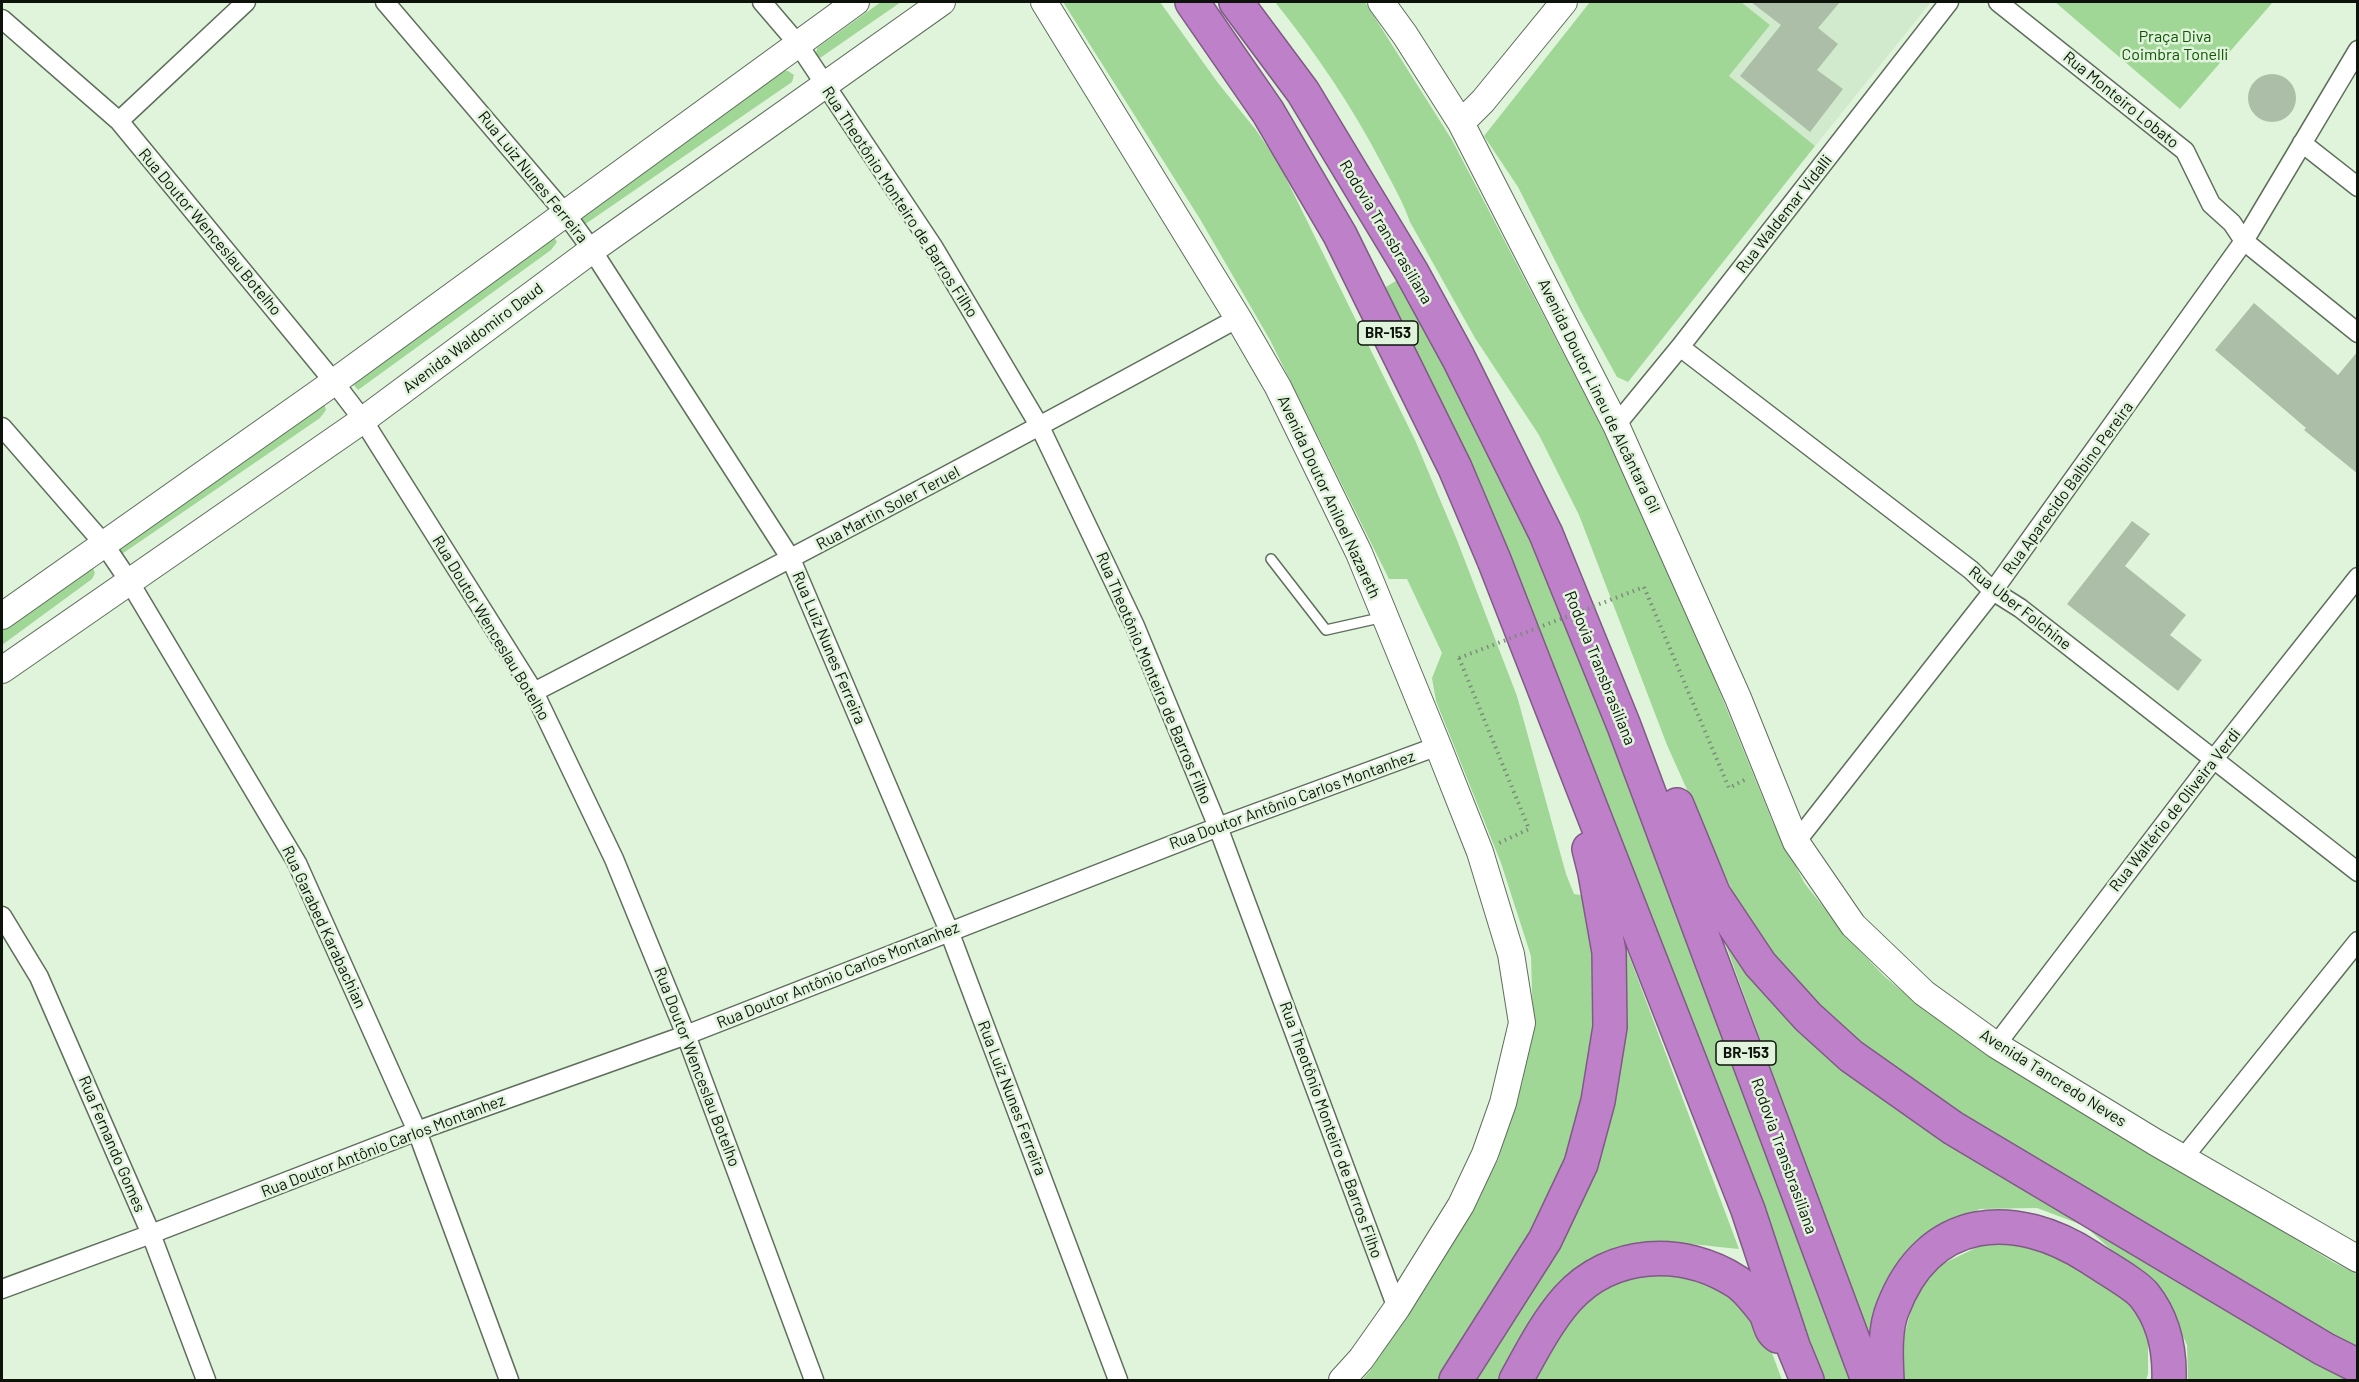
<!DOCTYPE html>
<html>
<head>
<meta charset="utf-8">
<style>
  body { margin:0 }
  #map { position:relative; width:2359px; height:1382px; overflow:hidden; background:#e0f4dc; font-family:Barlow,sans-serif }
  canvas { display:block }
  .frame { position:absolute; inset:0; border:3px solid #0d130b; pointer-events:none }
</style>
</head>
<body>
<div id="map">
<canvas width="2359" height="1382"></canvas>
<div class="frame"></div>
</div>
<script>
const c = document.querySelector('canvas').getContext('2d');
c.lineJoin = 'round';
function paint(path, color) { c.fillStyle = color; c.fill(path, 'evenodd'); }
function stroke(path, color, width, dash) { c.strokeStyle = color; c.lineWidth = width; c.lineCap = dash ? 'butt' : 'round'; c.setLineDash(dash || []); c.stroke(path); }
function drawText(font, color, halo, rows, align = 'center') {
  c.font = font + ' Barlow,sans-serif'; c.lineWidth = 5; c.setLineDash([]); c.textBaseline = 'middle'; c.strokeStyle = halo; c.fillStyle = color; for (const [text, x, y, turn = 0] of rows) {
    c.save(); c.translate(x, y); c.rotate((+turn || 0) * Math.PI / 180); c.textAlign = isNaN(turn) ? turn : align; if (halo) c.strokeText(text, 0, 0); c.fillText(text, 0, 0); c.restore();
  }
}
const built = new Path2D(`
  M1741,2H1931L1815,146L1729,76L1770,25Z`);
const green = new Path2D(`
  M881,2H901L820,58L816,54L817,48Z
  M1063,2H1160L1218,83L1256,130L1279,164L1415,440L1457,540L1517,696L1566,874L1574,894L1581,895L1588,921L1599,994L1575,1155L1450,1380H1362L1370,1371L1437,1268L1498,1160L1522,1084L1533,1025L1531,956L1501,863L1436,701L1432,678L1442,653L1407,579H1389L1270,340L1200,219Z
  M1275,2H1365L1452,140L1610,443L1680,594L1773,823L1805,884L1850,940L1884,976L1923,1009L1964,1038L2333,1262L2357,1274V1349L1939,1105L1858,1048L1768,951L1739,906L1667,745L1579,515L1539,435L1475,338L1410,222C1403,202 1392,183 1382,164C1352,106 1316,53 1275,2Z
  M1590,2H1741L1770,25L1729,76L1815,146L1628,382L1617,377L1580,310L1518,187L1484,136Z
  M2055,2H2273L2180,109Z
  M781,70L788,71L794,75L792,82L584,225L580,220L582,213Z
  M553,236L557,242L551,250L358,390L353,384L356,376Z
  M1399,279H1402L1546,568L1855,1380H1822L1557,676L1488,505L1387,293L1386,287Z
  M324,403L326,410L320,418L119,556L116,545Z
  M93,568L95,573L92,579L2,645V628Z
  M1717,921L1816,1038L2357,1380H2188L2187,1345L2167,1301L2085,1226L2037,1208L1980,1209L1918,1239L1886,1283L1869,1337Z
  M1621,934L1739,1249C1707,1246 1674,1241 1642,1243C1588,1247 1536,1305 1514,1351C1509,1361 1504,1369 1503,1380H1468L1580,1196Z
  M2022,1241L2054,1249L2131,1302L2148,1335V1374L2146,1380H1903L1900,1352L1915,1295L1940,1265L1980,1246Z
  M1653,1268L1695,1273L1737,1294L1769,1345L1782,1380H1537C1542,1358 1571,1309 1590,1295C1608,1281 1632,1275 1653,1268Z`);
const building = new Path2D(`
  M1751,2H1840L1818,28L1838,44L1817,70L1843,89L1810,132L1740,76L1781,25Z
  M2248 98a24 24 0 1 1 48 0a24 24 0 1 1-48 0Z
  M2254,303L2338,375L2358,351V474L2304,430L2306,428L2215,350Z
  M2132,521L2150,534L2125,566L2186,615L2170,635L2202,660L2178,691L2067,604Z`);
const path = new Path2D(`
  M1644,587L1729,788L1748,778
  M1459,658L1529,829L1499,843`);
const lane = new Path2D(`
  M1271,559L1326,630L1384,617`);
const street = new Path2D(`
  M385,2L565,213L592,250L791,559L949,931L1118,1380
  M762,2L798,44L934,248L1040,427L1135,626L1218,827L1397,1308
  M1998,2L2185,151L2211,204L2232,223L2244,241L2358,333
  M2,19L119,121L334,382L363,420L534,692L614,859L686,1035L814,1380
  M119,121L246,2
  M2302,143L2358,187
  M1680,347L1971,570L1993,591L2020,608L2358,872
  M1616,425L1680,347L1949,2
  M2,427L104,544L129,581L297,863L417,1131L509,1380
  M534,692C770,570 1005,446 1238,318
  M1796,842L1993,591L2244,241L2358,50
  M2,916L39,977L151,1234L206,1380
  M1996,1045L2213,760L2358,577
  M2184,1157L2358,941
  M2,1289L151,1234L417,1131L686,1035L1218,827L1438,746`);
const secondary = new Path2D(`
  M1044,2L1238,318L1278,387L1359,553L1438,746L1480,852L1511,954L1522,1023L1503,1103L1485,1154L1461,1205L1397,1308L1361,1359L1342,1380
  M1381,2L1405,35L1461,123L1616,425L1738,698L1796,842L1853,925L1924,993L1996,1045L2155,1142L2358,1259
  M1461,123L1483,101L1564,2
  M2,616L334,382L856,2
  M2,670L363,420L592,250L942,2`);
const highway = new Path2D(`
  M1192,2L1268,112L1340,235L1455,468L1494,560L1748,1210L1793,1346L1807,1380
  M1236,2L1303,92L1411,271L1458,357L1546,534L1624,726L1868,1380
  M1677,805L1714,895L1760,964L1808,1017L1851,1056L1953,1128L2324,1349L2358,1366
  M1456,1380L1545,1240L1581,1164L1598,1101L1610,1027L1609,952L1595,873L1589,849
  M1516,1380C1531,1353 1546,1323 1567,1299C1611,1250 1683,1247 1737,1282C1746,1288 1758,1303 1765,1312C1770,1320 1769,1330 1778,1336
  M1887,1380C1886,1358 1884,1329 1893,1308C1929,1214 2015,1208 2091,1258C2104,1267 2135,1284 2144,1295C2164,1320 2170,1349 2169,1380`);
const pathBridge = new Path2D(`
  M1459,658L1644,587`);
const shields = [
  [1388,333,60],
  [1746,1053,60]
];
const shieldNames = [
  ["BR-153",1388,333],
  ["BR-153",1746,1053]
];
const parkNames = [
  ["Praça Diva",2175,37],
  ["Coimbra Tonelli",2175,55]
];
const streetNames = [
  ["Rua Monteiro Lobato",2121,100,39],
  ["Rua Luiz Nunes Ferreira",533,177,51],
  ["Rua Theotônio Monteiro de Barros Filho",900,202,57],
  ["Rua Waldemar Vidalli",1784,214,-52],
  ["Rua Doutor Wenceslau Botelho",210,232,50],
  ["Rodovia Transbrasiliana",1386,232,59],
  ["Avenida Waldomiro Daud",473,338,-37],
  ["Avenida Doutor Lineu de Alcântara Gil",1599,396,64],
  ["Rua Aparecido Balbino Pereira",2068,488,-54],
  ["Avenida Doutor Aniloel Nazareth",1329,497,65],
  ["Rua Martin Soler Teruel",888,508,-28],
  ["Rua Uber Folchine",2020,608,38],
  ["Rua Doutor Wenceslau Botelho",491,628,59],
  ["Rua Luiz Nunes Ferreira",829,648,67],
  ["Rodovia Transbrasiliana",1600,668,68],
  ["Rua Theotônio Monteiro de Barros Filho",1154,678,67],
  ["Rua Doutor Antônio Carlos Montanhez",1292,800,-20],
  ["Rua Waltério de Oliveira Verdi",2175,810,-52],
  ["Rua Garabed Karabachian",324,927,65],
  ["Rua Doutor Antônio Carlos Montanhez",838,975,-22],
  ["Rua Doutor Wenceslau Botelho",697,1067,69],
  ["Avenida Tancredo Neves",2053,1078,32],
  ["Rua Luiz Nunes Ferreira",1012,1098,69],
  ["Rua Theotônio Monteiro de Barros Filho",1331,1130,70],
  ["Rua Fernando Gomes",112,1144,67],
  ["Rua Doutor Antônio Carlos Montanhez",383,1146,-21],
  ["Rodovia Transbrasiliana",1784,1156,70]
];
paint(built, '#d1e9cc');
paint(green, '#a0d796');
paint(building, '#acbea8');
stroke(lane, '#5e6f5b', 12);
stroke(street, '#5e6f5b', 21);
stroke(secondary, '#5e6f5b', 28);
stroke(highway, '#805a86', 36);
stroke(path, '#7d8b7a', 4, [1.5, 4.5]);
stroke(lane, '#fff', 9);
stroke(street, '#fff', 18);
stroke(secondary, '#fff', 26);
stroke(highway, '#be80c8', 33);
stroke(pathBridge, '#7d8b7a', 4, [1.5, 4.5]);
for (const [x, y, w] of shields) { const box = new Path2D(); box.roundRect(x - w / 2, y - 12, w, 24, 4.5); c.fillStyle = '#e0f4dc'; c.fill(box); stroke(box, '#0d130b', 1.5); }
drawText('bold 15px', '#0d130b', null, shieldNames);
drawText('16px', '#0f5400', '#e0f4dc', parkNames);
drawText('16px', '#0d130b', '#e0f4dc', streetNames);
</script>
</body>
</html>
